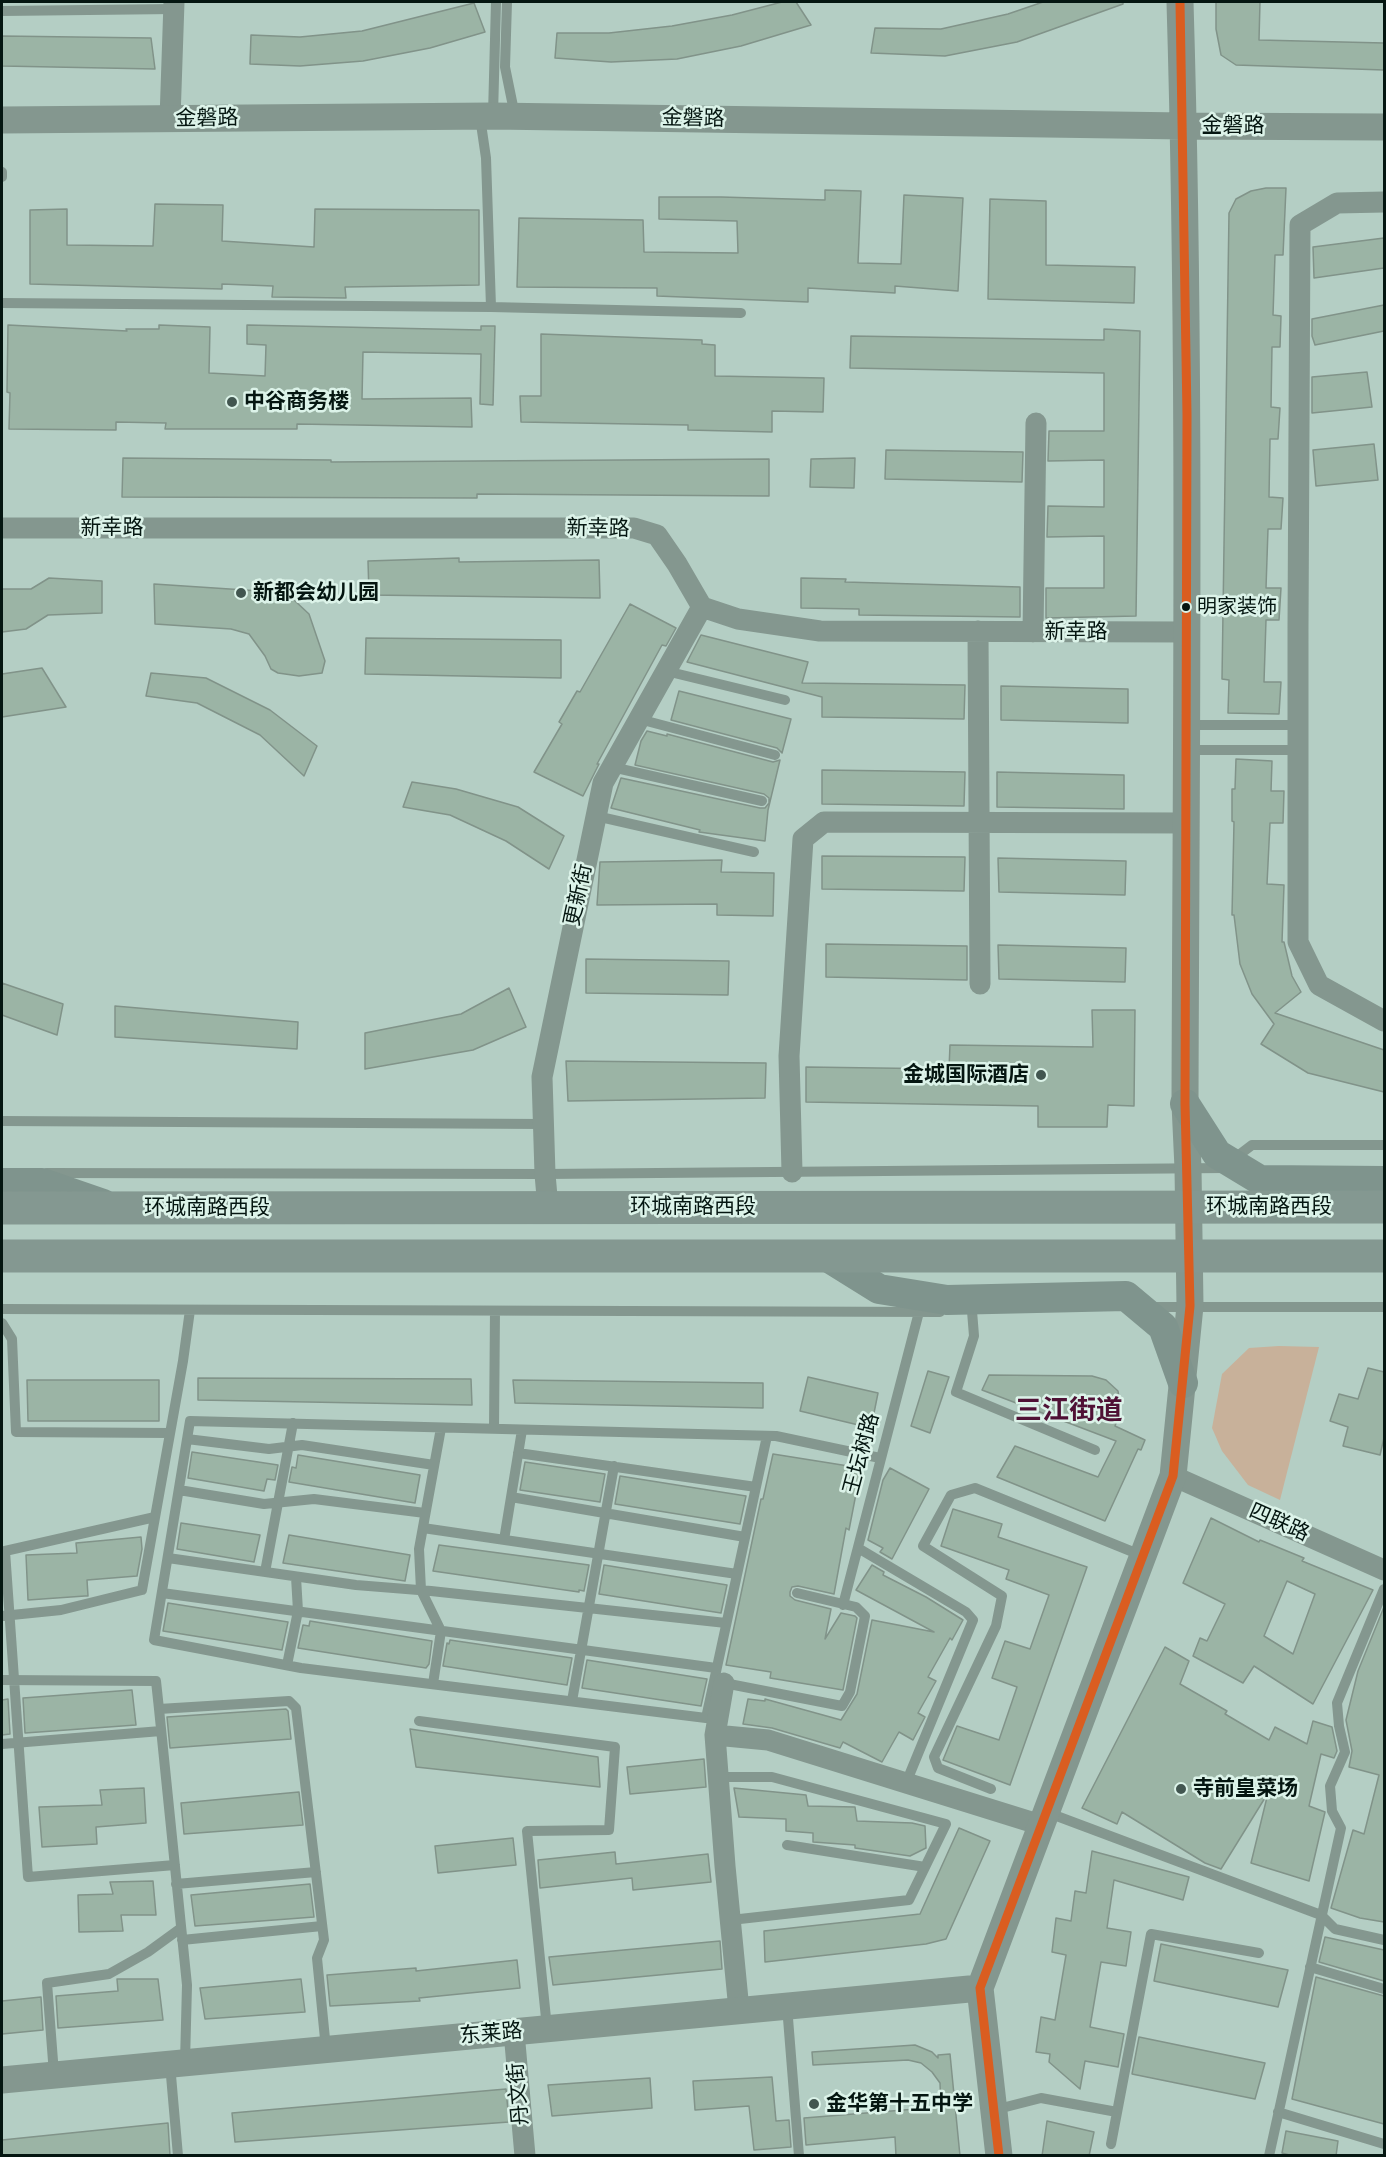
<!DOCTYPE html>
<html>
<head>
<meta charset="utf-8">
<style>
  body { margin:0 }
  #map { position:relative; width:1386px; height:2157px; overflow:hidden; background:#b4cec4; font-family:Arial,sans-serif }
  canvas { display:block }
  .frame { position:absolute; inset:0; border:3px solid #051611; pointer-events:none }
</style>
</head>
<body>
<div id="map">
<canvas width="1386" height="2157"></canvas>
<div class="frame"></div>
</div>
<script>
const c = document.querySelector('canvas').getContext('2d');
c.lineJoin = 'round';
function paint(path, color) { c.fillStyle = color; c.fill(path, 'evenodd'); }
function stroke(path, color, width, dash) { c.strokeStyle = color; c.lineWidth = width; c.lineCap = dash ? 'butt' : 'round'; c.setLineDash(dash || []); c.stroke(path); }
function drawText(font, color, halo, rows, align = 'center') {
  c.font = font + ' Arial,"Noto Sans SC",sans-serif'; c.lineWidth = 5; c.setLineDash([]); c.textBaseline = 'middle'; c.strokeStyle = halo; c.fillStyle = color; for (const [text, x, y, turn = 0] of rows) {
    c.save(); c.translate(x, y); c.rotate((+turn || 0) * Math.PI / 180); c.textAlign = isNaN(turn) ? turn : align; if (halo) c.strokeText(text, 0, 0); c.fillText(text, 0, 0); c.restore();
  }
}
const green = new Path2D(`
  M1279,1346L1319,1347L1280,1500L1248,1485L1222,1451L1212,1428L1222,1374L1249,1348Z`);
const building = new Path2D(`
  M782,2H796L811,25L741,46L677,59L611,62L555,58L557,33H609L672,26L732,15Z
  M1043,2H1123V4L1017,42L945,56L871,53L875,28L941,29L1008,14Z
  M1216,2H1260L1259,40L1384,43V70L1236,65L1221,55L1216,29Z
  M474,3L485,32L430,48L363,61L300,66L250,64L251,35L300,37L362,31Z
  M2,36L151,38L155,69L2,66Z
  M1266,188H1286L1283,255H1275L1273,315L1281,316L1280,347H1272L1271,407L1280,408L1278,439H1270L1269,497L1283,498L1281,529H1268L1266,588H1281L1279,620H1266L1264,682H1281L1279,714L1228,713L1229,680L1222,679L1229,213L1236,199L1251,191Z
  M825,190L861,191L858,263L901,264L904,195L963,198L958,291L895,286V293L808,288V302L657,296V288L517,287L519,218L643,220L644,252L738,253L737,221L659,219V197H721L825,200Z
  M990,199L1046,201V265L1135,267L1134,303L988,299Z
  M155,204L223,205L222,241L314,247L315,209L479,210V285L345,287L346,298L272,297L273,286L222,284V289L30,284V210L67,209V245L153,246Z
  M1384,238V268L1314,278L1313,247Z
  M1384,305V331L1315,345L1312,336V319Z
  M8,325L127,331L126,329H159V325L210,327L209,373L265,376L266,345L247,344V325L481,330V326H495L493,405L480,404L481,354L363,352L362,399L471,398L472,427L297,424V429H165L166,423L116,422V430L9,429L10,393L7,392Z
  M1104,329L1140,331L1136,616L1046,618V588H1104V536L1047,537L1048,506L1104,507V460L1048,461L1049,431H1104V373L850,368L851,336L1104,340Z
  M541,334L702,340V344L715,345V376L824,378L823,412L772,411V432L688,430V425L521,422L520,396H541Z
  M1367,372L1372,407L1312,413V377Z
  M1374,444L1378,480L1316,486L1313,450Z
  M886,450L1023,452L1022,482L885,479Z
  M123,458L331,460V462L769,459V496L477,494V498L122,497Z
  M855,458L854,488L810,487L811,459Z
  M459,558V562L599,560L600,598L369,595L368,561Z
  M49,578L102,581V613L48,615L26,629L2,632V589H31Z
  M801,578L846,579L845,582L1020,587V617L859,615V609L801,608Z
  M154,584L275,592L294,600L309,614L325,661L322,673L299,676L278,673L271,669L265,656L249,634L231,629L155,624Z
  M630,604L676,628L666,646L662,645L597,764H599L583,796L534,772L562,724L559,722L577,691L580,692Z
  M701,635L808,662L802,683L965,685L964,719L822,717V697L687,662Z
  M366,638L561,640V678L365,674Z
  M42,668L66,707L2,717V674Z
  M151,673L206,678L270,710L317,746L304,776L260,735L197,703L146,696Z
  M1001,686L1128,689V723L1001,720Z
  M679,691L791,719L782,753L777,748L671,720Z
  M647,731L667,736V734L773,762L780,760L768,810L765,841L699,832L700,830L611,808L621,778L760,808H765L769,803V798L764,794L635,765L641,741Z
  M1236,759L1272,761L1271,791H1284L1283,823H1270L1267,884L1284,885L1282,942H1284L1292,976L1301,992L1275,1013L1384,1050V1092L1308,1073L1261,1044L1274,1024L1252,994L1240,964L1234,915H1232L1234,822L1232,821V789H1235Z
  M822,770L965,772L964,806L822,804Z
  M997,772L1124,775V809L997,807Z
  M412,782L456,789L518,807L564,836L549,869L506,841L450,815L403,807Z
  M822,856L965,857L964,891L822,889Z
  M998,858L1126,861L1125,895L999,892Z
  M722,860L721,872L774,873L773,916L717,915V904L597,905L600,862Z
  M826,944L967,946V980L826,977Z
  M998,945L1126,948L1125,982L999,979Z
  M586,959L729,961L728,995L586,993Z
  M2,983L63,1004L57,1035L2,1015Z
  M509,988L526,1027L473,1050L365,1069V1033L461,1014Z
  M115,1006L298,1022L297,1049L115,1037Z
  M1092,1010H1135L1134,1106L1108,1105L1107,1127H1038V1106L806,1102V1067L949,1069L950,1045L1093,1047Z
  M566,1061L766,1063L765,1098L568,1101Z
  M1368,1368L1384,1372V1438L1380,1455L1343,1446L1348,1427L1330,1421L1339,1394L1358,1399Z
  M928,1371L949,1377L930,1433L911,1426Z
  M989,1375L1092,1376L1106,1380L1118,1391L1121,1409L1115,1426L1145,1440L1141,1450L1138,1449L1105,1521L997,1477L1015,1446L1098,1477L1116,1441L982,1390Z
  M808,1377L878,1393L871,1428L800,1411Z
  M198,1378L471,1379L472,1405L198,1400Z
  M27,1380H159V1421H28Z
  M513,1380L763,1383V1408L515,1403Z
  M192,1452L278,1465L275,1480L267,1479L264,1491L188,1478Z
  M773,1454L861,1468L849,1530L846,1528L834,1594L798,1586L792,1587L790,1592V1596L795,1600L831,1609L825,1639L841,1613L855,1616L857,1618L843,1690L770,1678L771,1672L726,1665L761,1499H763Z
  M298,1455L420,1475L415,1503L289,1482L292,1467L296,1468Z
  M525,1462L605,1474L600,1502L520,1490Z
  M890,1468L929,1489L892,1559L880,1552L883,1548L868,1540L883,1480Z
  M620,1476L746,1496L740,1524L615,1504Z
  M953,1509L1002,1524L998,1537L1087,1567L1010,1785L943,1760L957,1726L999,1740L1017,1687L992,1678L1005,1641L1030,1649L1049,1595L1006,1579L1009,1570L941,1546Z
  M1211,1518L1259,1542L1260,1540L1304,1558L1302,1561L1373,1590L1313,1704L1254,1666L1243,1683L1193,1656L1200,1638L1207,1641L1225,1604L1183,1583ZM1287,1581L1315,1594L1293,1654L1264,1636Z
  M181,1523L260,1535L254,1562L177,1549Z
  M289,1535L410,1555L405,1581L283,1563Z
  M141,1537L142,1549L137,1576L87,1580L88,1596H85L28,1600L26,1555L77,1553L76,1543Z
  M439,1545L589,1565L584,1591L579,1590V1592L433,1571Z
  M604,1565L727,1585L721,1613L599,1594Z
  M872,1565L884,1572L883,1575L926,1597L963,1620L952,1640L950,1638L928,1677L936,1681L918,1713L925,1717L913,1740L899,1732L882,1762L843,1742L840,1748L772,1728L743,1724L748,1699L765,1701V1699L841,1720L857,1694L872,1620L934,1632L856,1590Z
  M168,1603L288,1622L282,1650L163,1631Z
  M1384,1607V1922L1360,1918L1331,1908L1353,1830L1364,1834L1379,1775L1349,1767L1352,1751L1346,1720L1358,1671Z
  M310,1621L432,1641L429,1664L426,1668L298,1648L303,1625L309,1626Z
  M450,1640L572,1658L567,1685L443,1666L447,1643L449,1644Z
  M1165,1647L1189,1661L1180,1684L1227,1711L1225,1714L1269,1740L1275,1727L1307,1744L1313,1721L1332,1727L1337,1751L1334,1758L1321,1754L1309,1806L1325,1812L1309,1881L1251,1863L1268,1793L1221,1869L1205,1863L1122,1812L1117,1824L1082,1808Z
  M587,1660L707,1679L701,1706L582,1688Z
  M132,1690L136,1725L25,1733L23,1698Z
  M8,1699L10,1734L2,1735V1700Z
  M286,1709L288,1711L291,1739L170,1748L167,1717Z
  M410,1729L598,1757L600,1787L416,1767Z
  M704,1759L706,1787L630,1794L627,1767Z
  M144,1788L146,1823L96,1827L97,1844L42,1847L39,1807L102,1805L100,1790Z
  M734,1788L806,1795L808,1806L855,1807L857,1821L912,1823L925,1826L926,1848L910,1856L855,1848V1845L813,1842V1833L786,1831V1819L739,1817Z
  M299,1792L303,1825L184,1834L181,1803Z
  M959,1828L990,1841L946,1939L926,1944L765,1962L764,1931L920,1914Z
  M513,1838L516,1865L438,1873L435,1846Z
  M1092,1851L1189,1877L1183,1900L1114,1880L1107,1928L1131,1932L1126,1966L1101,1962L1090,2027L1124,2034L1118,2067L1085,2061L1080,2089L1049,2062L1050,2054L1036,2052L1041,2017L1055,2020L1066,1955L1052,1952L1056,1918L1071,1921L1075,1891L1086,1893Z
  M615,1852L616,1864L708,1854L711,1882L633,1890L632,1878L540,1888L538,1860Z
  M153,1881L156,1915H121L123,1931L79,1932L78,1895L113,1894L110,1882Z
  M310,1884L314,1917L195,1926L191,1895Z
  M1325,1937L1384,1950V1981L1319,1962Z
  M720,1941L722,1969L553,1985L549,1957Z
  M1161,1944L1288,1970L1278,2007L1154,1981Z
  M517,1960L520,1988L419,1998L420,2001L330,2006L327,1975L416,1968V1971Z
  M1316,1977L1384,1996V2124L1292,2099Z
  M117,1979H158L163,2020L58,2028L56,1996L118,1991Z
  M301,1979L305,2012L205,2019L200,1988Z
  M41,1997L43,2030L2,2034V2001Z
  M1139,2037L1265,2063L1255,2099L1132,2074Z
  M915,2045L932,2052L938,2058V2055L950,2054L960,2156H896L895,2137L806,2145L804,2118L941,2107L940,2083L932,2072L921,2063L908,2060L813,2065L812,2052Z
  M772,2077L776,2121L789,2120L791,2147L754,2150L749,2106L695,2110L693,2081Z
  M650,2078L652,2108L552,2116L548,2085Z
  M506,2089L509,2122L235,2142L232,2113Z
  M1047,2121L1094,2132L1089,2156H1042Z
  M168,2123L170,2156H2V2140Z
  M1286,2131L1338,2141L1336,2156H1293L1282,2153Z`);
const service = new Path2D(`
  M507,2L505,67L515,116
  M2,11L174,9
  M493,115L496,2
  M480,117L486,158L491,307
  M2,172V177
  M2,303L491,307L741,313
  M666,671L785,700
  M639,719L775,755
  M1187,725H1298
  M1186,750H1298
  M612,767L762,801
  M596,816L754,852
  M2,1121L543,1124
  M1231,1161L1252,1145H1384
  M47,1173L545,1174L1225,1168
  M1148,1307H1384
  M2,1309L940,1312
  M972,1311L974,1336L956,1392L1095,1450
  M2,1323L12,1339L16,1432L170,1433
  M494,1429L495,1311
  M767,1436L706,1718L301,1668L154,1640L190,1421L776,1436L880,1458
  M187,1439L269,1449L302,1445L434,1465
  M518,1453L756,1487
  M179,1490L264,1504L314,1499L425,1513
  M511,1497L745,1537
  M155,1517L5,1551L28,1877L175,1865
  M423,1528L737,1574
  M504,1540L522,1430
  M858,1548L966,1612L973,1620L906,1783
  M168,1558L356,1585L431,1591L726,1623
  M265,1572L293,1423
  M162,1593L716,1668
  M843,1605L919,1312
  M2,1616L61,1610L142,1590L183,1361L190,1310
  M287,1665L298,1611L296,1577
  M2,1680L156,1681L159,1709
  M724,1683L842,1706L850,1692L865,1616L856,1607L797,1593
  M433,1684L441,1631L421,1590L419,1549L441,1428
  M572,1701L614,1466
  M419,1721L615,1747L609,1830L527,1831L547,2028
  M2,1744L161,1731
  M719,1777H772L946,1824L909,1900L731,1920
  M991,1789L938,1768L934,1757L996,1626L1002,1596L923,1546L951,1495L975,1488L1143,1556
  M1046,1812L1321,1915L1335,1929L1384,1940
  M787,1845L925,1867
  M176,1884L316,1872
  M182,1940L322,1926
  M1310,1967L1384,1989
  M787,2006L799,2156
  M185,2062L187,1985L159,1709L289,1701L296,1708L324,1940L317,1958L326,2049
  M170,2064L178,2156
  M54,2074L47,1983L109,1974L148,1952L181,1928
  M994,2110L1041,2098L1117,2112
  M1278,2112L1384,2144
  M1111,2144L1151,1934L1259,1953
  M1269,2156L1341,1828L1332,1811L1330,1786L1345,1752L1339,1726L1337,1703L1384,1589`);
const minor = new Path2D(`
  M170,119L174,2
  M1384,202L1337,203L1300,225L1298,628V942L1319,985L1384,1021
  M2,528H634L657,535L677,564L702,607L738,619L820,631L1187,632
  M978,631L980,984
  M1033,632L1036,423
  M792,1172L789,1056L803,839L824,822L1186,823
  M548,1208L545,1174L542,1077L603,783L702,607
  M1173,1476L1384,1570
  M724,1683L715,1735L725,1866L739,2010
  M715,1735L768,1740L1041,1825
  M514,2032L525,2156`);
const tertiary = new Path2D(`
  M2,120L493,116L1184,126L1384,127
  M2,2080L980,1988
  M999,2156L980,1988L1173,1476L1190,1306L1188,1168L1185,1104C1186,737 1191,369 1180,2`);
const secondary = new Path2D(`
  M1185,1104L1217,1154L1260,1180L1384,1181
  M2,1183H42L103,1204
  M826,1256L879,1289L947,1300L1126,1296L1163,1327L1183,1383`);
const primary = new Path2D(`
  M2,1208L1384,1207
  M2,1256H1384`);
const bus1 = new Path2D(`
  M999,2156L980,1988L1173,1476L1190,1306L1185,1104L1187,415L1180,2`);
const markers = [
  [232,402,6,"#425650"],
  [241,593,6,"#425650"],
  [1186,607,5,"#051611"],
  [1041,1075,6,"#425650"],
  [1181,1789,6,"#425650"],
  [814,2104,6,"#425650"]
];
const busNames = [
  ["明家装饰",1197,607]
];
const streetNames = [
  ["金磐路",207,119,-1],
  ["金磐路",693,119,1],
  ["金磐路",1233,126],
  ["新幸路",112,528],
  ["新幸路",598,529,1],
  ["新幸路",1076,632],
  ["更新街",579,895,-78],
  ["环城南路西段",693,1207],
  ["环城南路西段",1269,1207],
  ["环城南路西段",207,1208],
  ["王坛树路",862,1454,-75],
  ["四联路",1279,1523,24],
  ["东莱路",491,2034,-5],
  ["丹文街",519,2094,-95]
];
const poiNames = [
  ["中谷商务楼",244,402],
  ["新都会幼儿园",253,593],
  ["金城国际酒店",1029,1075,"right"],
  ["寺前皇菜场",1193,1789],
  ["金华第十五中学",826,2104]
];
const districtNames = [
  ["三江街道",1069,1412]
];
paint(green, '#c8b19a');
paint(building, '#9bb4a5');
stroke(building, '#819389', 1.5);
stroke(service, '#84978f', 10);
stroke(minor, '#84978f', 21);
stroke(tertiary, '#84978f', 27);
stroke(secondary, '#7f948d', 30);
stroke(primary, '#849891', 33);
stroke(bus1, '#da5d20', 9);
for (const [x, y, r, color] of markers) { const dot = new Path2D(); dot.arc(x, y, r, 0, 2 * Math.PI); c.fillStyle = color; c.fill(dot); stroke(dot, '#dcf3e9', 2); }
drawText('20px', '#051611', '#dcf3e9', busNames, 'left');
drawText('21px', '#051611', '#dcf3e9', streetNames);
drawText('bold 21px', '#051611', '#dcf3e9', poiNames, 'left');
drawText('bold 27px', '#4f1135', '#dcf3e9', districtNames);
</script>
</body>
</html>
